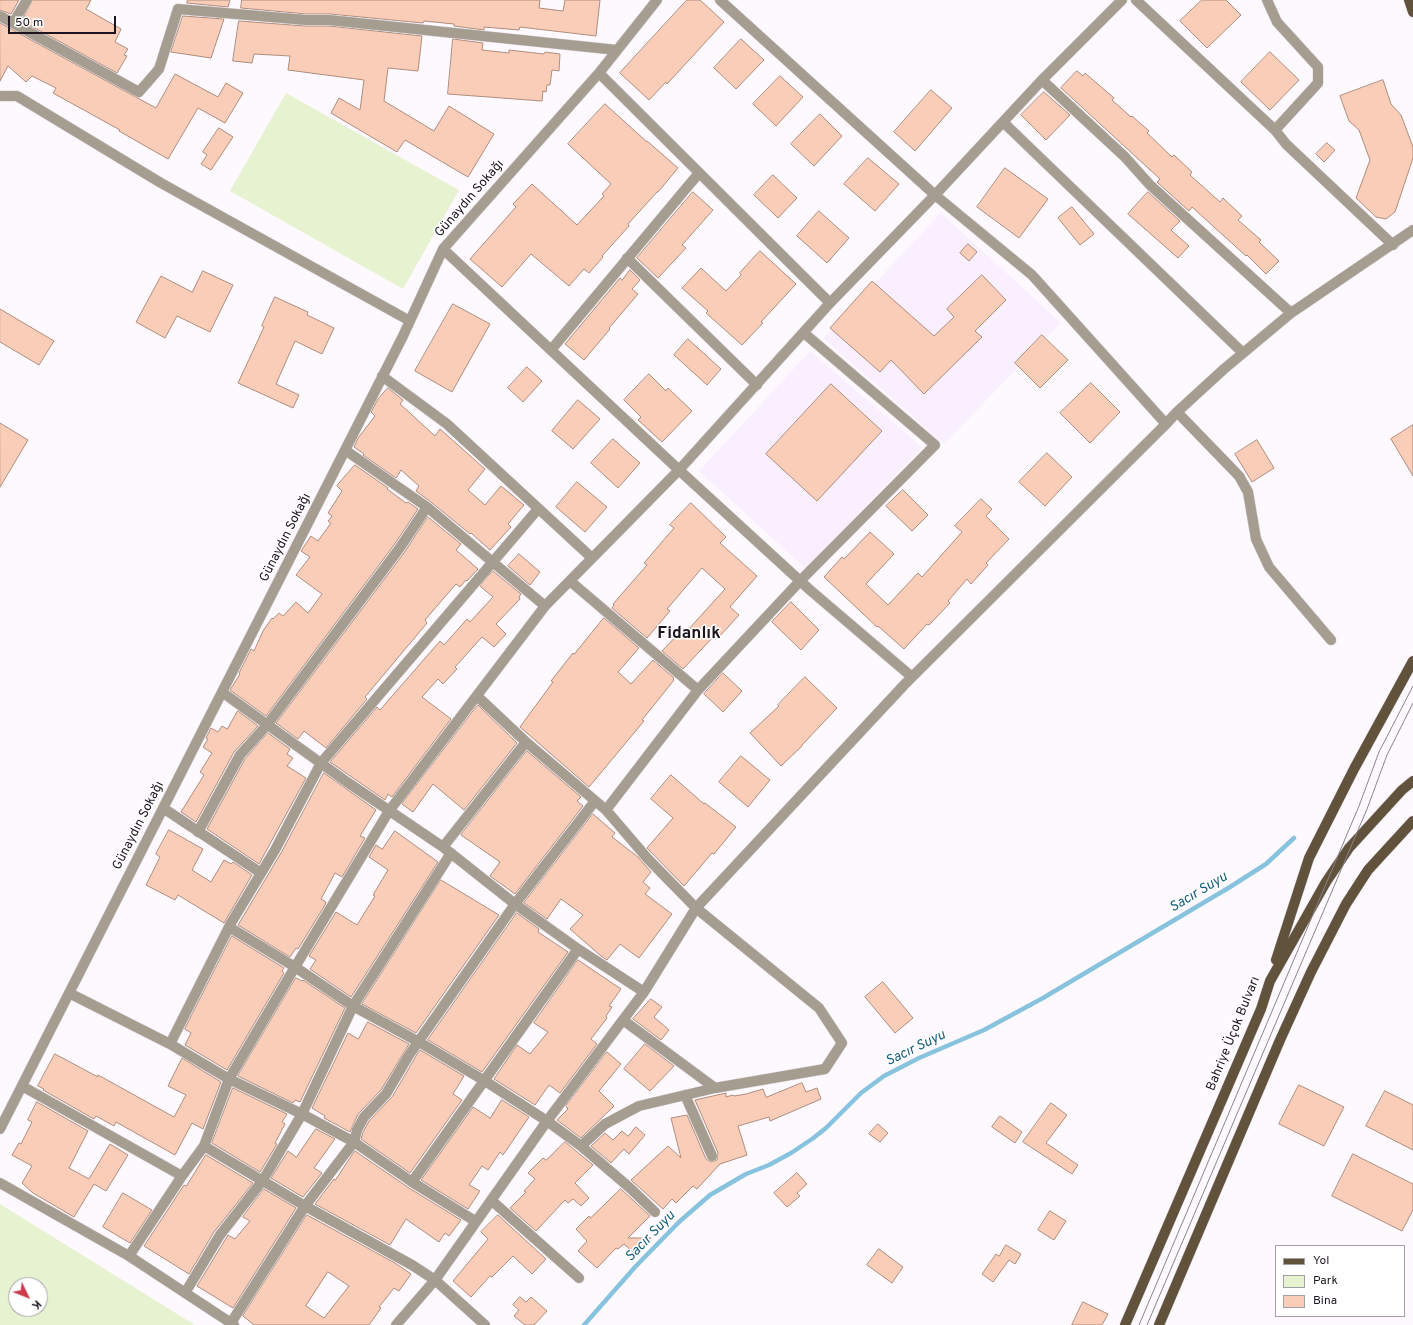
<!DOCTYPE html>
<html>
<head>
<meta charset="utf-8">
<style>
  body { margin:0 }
  #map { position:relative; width:1413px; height:1325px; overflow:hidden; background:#fef9ff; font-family:Overpass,sans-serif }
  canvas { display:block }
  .legend { position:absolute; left:1275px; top:1245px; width:130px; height:72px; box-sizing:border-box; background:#fff; border:1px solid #a4a1a5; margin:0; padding:5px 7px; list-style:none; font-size:12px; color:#1b141e }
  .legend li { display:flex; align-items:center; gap:8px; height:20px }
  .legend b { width:20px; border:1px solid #a4a1a5 }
  .north { position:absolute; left:8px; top:1277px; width:40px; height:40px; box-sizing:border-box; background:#fff; border:1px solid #a4a1a5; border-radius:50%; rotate:133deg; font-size:11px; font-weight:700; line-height:16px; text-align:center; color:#1b141e }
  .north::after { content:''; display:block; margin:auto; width:14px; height:18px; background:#cb3b4a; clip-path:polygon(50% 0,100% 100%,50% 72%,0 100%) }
  .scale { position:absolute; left:8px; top:16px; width:108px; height:18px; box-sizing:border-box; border:2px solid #1b141e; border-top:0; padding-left:5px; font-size:12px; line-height:14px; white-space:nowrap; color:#1b141e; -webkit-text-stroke:3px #fff; paint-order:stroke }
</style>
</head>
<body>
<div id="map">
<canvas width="1413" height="1325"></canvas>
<ul class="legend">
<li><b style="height:5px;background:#61523c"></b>Yol</li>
<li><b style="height:11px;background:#e7f2d1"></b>Park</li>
<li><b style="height:11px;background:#facdb8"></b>Bina</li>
</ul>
<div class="north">K</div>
<div class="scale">50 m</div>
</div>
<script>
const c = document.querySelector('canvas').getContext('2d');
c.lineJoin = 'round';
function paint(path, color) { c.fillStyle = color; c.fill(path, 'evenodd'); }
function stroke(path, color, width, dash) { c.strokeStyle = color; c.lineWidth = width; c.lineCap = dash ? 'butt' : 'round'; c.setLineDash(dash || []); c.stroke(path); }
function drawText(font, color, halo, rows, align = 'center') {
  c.font = font + ' Overpass,sans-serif'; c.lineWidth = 3; c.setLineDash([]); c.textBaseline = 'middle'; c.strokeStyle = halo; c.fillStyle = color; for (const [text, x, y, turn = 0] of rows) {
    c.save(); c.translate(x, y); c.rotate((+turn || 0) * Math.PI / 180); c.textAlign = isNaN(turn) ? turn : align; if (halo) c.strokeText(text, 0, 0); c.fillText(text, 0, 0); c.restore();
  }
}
const built = new Path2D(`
  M941,213L1061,323L944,444L823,338Z
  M810,351L922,447L806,569L699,471Z`);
const green = new Path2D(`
  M286,93L459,190L403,289L230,191Z
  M0,1204L195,1325H0ZM16,1285H40V1309H16Z`);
const stream = new Path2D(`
  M584,1325L636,1266L679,1222L710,1195L746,1174L769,1165L791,1153L812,1139L826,1128L861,1093L884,1076L919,1058L984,1030L1043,998L1230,887L1266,864L1294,838`);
const building = new Path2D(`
  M0,0H19L11,14L0,10Z
  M33,0H91L86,9L121,29L115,42L128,49L124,55L127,56L117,73L22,21Z
  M188,0H230L228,7L187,3Z
  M242,0H540L539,8L563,11L565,0H600L596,36L520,27L519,30L484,27V30L454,26V24L424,21L423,23L330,14H306L241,8Z
  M687,0H700L724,22L667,84L666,82L649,100L620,73Z
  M1202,0H1226L1241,15L1207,48L1180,21Z
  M183,16L224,19L211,58L171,52Z
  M239,21L305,26H329L422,36L418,71L388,68L384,101L434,131L449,106L494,134L468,177L405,140L397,152L331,113L339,98L360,110L364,80L288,70L290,56L254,54L252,63L233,61Z
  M0,23L156,108L175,74L218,97L226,83L243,93L225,123L198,108L168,159L119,131L120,130L53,93L56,88L32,76L26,82L8,66L0,81Z
  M453,39L483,43L482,50L509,53V50L544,54L545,52L560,54L559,71L552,70L550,85H547L546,92L543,91L542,101L448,94Z
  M741,39L764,60L736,89L714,68Z
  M1270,52L1299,80L1270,110L1241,82Z
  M1077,71L1083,76L1085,73L1114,98L1112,100L1131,117L1132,116L1149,131L1147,133L1172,157L1174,155L1192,172L1190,175L1220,202L1223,198L1242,216L1238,220L1261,240L1259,242L1279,261L1266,274L1247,255L1246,256L1192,207L1189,211L1157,182L1160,179L1061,88Z
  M780,76L803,97L776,126L753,104Z
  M1383,80L1391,104L1401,115L1413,147V158L1395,212L1386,219L1376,217L1356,198L1370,160L1359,130L1349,121L1340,96Z
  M931,90L952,108L915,151L894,132Z
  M1044,92L1070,115L1046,140L1021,115Z
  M605,104L647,142V141L678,168L658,192H657L628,224L629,226L602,256L603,257L589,273L584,269L569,286L531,254L502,287L470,259L516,207L513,204L532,184L577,225L604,196L602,194L611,184L568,144Z
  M820,114L842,136L814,166L791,144Z
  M219,128L233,137L211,170L201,164L207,155L203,152Z
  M1327,143L1335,150L1324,162L1316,154Z
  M868,158L899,184L875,211L844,184Z
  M1005,168L1048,199L1019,238L977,207Z
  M773,175L797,198L778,218L754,195Z
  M693,192L713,210L682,245L686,248L658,278L637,258Z
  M1148,192L1180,221L1171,230L1189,246L1178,258L1128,214Z
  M1072,207L1094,234L1080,245L1058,218Z
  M819,211L849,238L827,263L797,236Z
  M968,244L977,252L969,261L960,253Z
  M760,251L796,284L761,322L763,323L742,345L706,313L708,311L682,288L701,268L726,291L741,275L740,273Z
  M630,270L640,280L632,289L638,294L609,328L610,329L584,360L565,344L620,278L622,280Z
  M203,271L233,285L210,332L177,316L165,338L136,322L161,276L192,292Z
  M982,275L1006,300L975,331L982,337L924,394L891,360L880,372L830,328L872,281L934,336L954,317L947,309Z
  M275,297L308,312L307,315L334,328L322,354L295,341L276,384L299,395L293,408L238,383L264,327L262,326Z
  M453,304L490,324L452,392L415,371Z
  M0,309L54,341L39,365L0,342Z
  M1042,335L1068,360L1040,388L1015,363Z
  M688,339L721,369L707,385L674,355Z
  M527,367L542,381L523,402L508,388Z
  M649,374L666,391L668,388L692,411L662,442L638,420L641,417L624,400Z
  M1091,383L1120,412L1090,443L1060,413Z
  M831,384L882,431L817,501L766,454Z
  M388,388L403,400L400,404L435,436L440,429L485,469L468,490L485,505L501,486L524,505L508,524L511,527L490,550L471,533L470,534L431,502L416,491L419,486L401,470L396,478L363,455L364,454L354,447L358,438L375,416L371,412L378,399Z
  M578,400L600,419L573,449L552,431Z
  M0,423L28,440L0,487Z
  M1413,425V476L1391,439Z
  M613,439L640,463L618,488L591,463Z
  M1257,440L1274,468L1252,482L1235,454Z
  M1047,453L1072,477L1045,506L1019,482Z
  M355,465L388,488L387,489L406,503L408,502L418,509L394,545L266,716L230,690L240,674L239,673L251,649L254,651L263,631L272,618L273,619L279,613L283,616L296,602L308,613L322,594L296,575L310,557L301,551L311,536L318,541L331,523L328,521L332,516L328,513L342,491L337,486Z
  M577,482L607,507L585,532L556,507Z
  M903,490L928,515L912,531L886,506Z
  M981,499L992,509L986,516L1009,539L986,563L988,565L971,584L967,579L948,601L950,603L929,625L927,624L904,649L878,626L877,627L824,577L842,557L844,559L870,532L894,554L866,584L888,605L918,573L922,577L962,532L955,526Z
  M691,503L726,537L720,543L757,576L730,607L739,615L719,637L716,634L683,669L662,651L684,628L687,631L725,589L702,568L667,609L670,611L647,638L612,608L614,605L613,604L647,565L644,563L674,528L670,525Z
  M428,517L461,544L456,550L478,569L467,581L466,580L460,587L456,584L425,620L427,623L365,697L367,699L326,748L304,731L298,739L276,723L404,553Z
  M519,554L540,572L530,585L508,566Z
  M493,571L521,594L519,597L520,599L496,624L506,634L494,647L482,637L455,667L457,669L443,684L438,679L422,697L451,719L392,797L388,794L385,800L330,762L377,707L380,710L440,641L444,645L467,619L470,622L493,597L480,586Z
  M791,602L819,630L801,650L772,622Z
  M604,618L639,648L618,672L631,684L653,660L674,678L673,679L674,680L642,720L644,721L589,787L520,727L553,682L551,681L573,653L574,654Z
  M723,673L742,691L723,712L704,694Z
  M805,677L837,708L802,745V746L781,766L750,733L779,706L778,705Z
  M478,705L517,743L464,810L433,784L413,812L402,804Z
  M238,711L258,726L234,752L196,822L181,812L204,775L200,772L212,753L203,747L208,739L206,738L211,728L218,732L222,726L227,729Z
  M268,733L290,749L287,754L293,758L287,766L306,778L259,864L207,829L245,759Z
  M527,751L581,797L577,801L583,806L515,894L490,876L500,862L461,835Z
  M741,756L770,780L748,807L719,782Z
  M324,773L376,810L360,836L365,838L342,877L335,873L321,899L326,902L325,905L298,949L296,948L290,957L238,925L281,853Z
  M671,775L704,804L705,803L736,827L714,854L712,853L684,886L647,848L673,818L651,799Z
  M593,814L615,833L612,837L638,857L651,872L643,882L650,888L645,894L672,914L639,958L620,944L607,960L601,956L570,929L583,915L561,899L547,919L524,903Z
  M169,830L203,849L192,870L211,882L224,860L231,864L233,862L252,875L224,923L178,895L175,900L146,885L160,857L156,854Z
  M395,831L438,862L351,997L310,969L316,960L309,956L336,912L357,925L375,896L373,895L388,870L369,857L376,845L382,849Z
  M441,880L499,915L416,1033L362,1004Z
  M517,913L539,929L538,932L568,952L482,1072L428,1040Z
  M232,936L284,968L282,971L284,973L227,1070L185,1045L191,1033L185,1029Z
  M578,960L621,989L609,1006L612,1007L606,1016L607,1018L591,1039L597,1044L560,1093L549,1085L535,1105L494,1079L517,1045L530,1054L548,1032L534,1023Z
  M296,978L302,981L303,980L345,1008L300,1102L295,1100L293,1103L238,1076Z
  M883,982L913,1018L895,1033L865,997Z
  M651,999L662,1007L654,1017L669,1030L661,1040L633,1019Z
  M368,1022L409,1044L381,1090L358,1114L350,1132L324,1118L325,1116L312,1108L348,1033L358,1039Z
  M645,1044L674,1066L650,1091L624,1069Z
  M420,1050L464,1076L453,1094L462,1100L410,1173L361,1139L363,1132L369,1121L392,1097Z
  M607,1052L621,1064L599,1091L614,1106L581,1138L557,1120L568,1109L566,1106Z
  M55,1054L98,1077V1075L174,1117L186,1095L168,1086L182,1058L221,1082L203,1129L192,1123L175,1155L116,1122L114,1126L96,1116L94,1119L43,1090L44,1089L38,1086Z
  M802,1083L806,1092L817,1088L821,1099L770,1121L769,1117L738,1126L747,1155L720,1164L697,1189L693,1186L676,1203L672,1199L663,1209L631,1180L668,1146L681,1158L671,1118L687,1115L706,1159L711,1162L717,1160L718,1153L695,1100L726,1093V1097L733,1095L734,1096L746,1094L763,1089L766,1097Z
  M1299,1085L1344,1107L1324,1146L1279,1124Z
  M233,1088L287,1114L282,1122L285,1124L275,1143L277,1144L260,1172L212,1143Z
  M1385,1091L1413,1105V1150L1366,1126Z
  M502,1100L529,1117L503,1155L500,1152L488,1170L482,1166L469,1185L480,1191L468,1209L421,1180L473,1107L490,1118Z
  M37,1102L88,1131L69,1168L89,1179L110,1144L128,1155L106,1191L94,1184L74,1217L33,1193L22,1183L32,1166L12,1155L19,1143L21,1144L32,1122L28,1120Z
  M1051,1103L1067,1115L1046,1143L1078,1165L1072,1174L1023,1142Z
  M1000,1116L1022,1132L1015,1143L992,1127Z
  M878,1124L888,1133L880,1142L869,1134Z
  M636,1127L645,1135L629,1154L624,1149L611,1163L591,1146L605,1133L613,1140L622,1131L628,1136Z
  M316,1129L335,1139L314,1168L322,1173L303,1197L271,1178L288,1151L296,1157Z
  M565,1142L593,1165L575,1183L589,1198L581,1206L573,1199L568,1203L565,1200L536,1231L510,1208L526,1192L524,1191L535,1179L528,1173L543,1158L546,1160Z
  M355,1151L409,1188L461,1220L449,1236L445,1233L439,1242L406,1219L390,1245L315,1204L334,1179L335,1180Z
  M1353,1154L1413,1184V1210L1402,1231L1332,1196Z
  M206,1155L253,1183L214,1232L189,1274L144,1246L184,1185L186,1186Z
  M797,1173L807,1184L797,1193L800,1196L787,1207L774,1193Z
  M264,1189L296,1208L233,1308L197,1286L228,1235L235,1239L250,1221L243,1217Z
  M621,1189L650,1216L628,1238H651L635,1254L624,1244L618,1249L616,1248L597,1268L578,1251L587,1241L576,1229L589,1216L590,1218Z
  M123,1193L152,1210L130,1243L103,1227Z
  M1050,1211L1066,1221L1054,1240L1038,1230Z
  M307,1215L395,1263L411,1274L399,1291L394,1288L379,1307L381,1308L369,1325H254L243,1316ZM328,1272L349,1286L324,1318L306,1306Z
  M498,1215L546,1259L532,1274L513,1256L492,1277L490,1276L471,1297L453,1281L488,1239L481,1232Z
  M1006,1245L1021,1254L1015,1264L1009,1260L993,1282L982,1274L996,1254L999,1256Z
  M879,1249L903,1267L892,1283L867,1265Z
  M520,1297L526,1302L531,1297L547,1311L534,1325H525L514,1316L519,1310L513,1305Z
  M1083,1302L1108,1314L1102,1325H1072Z`);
const minor = new Path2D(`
  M720,0L935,195L1032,275L1166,424
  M1136,0L1275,130L1286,144L1393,245
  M1267,0L1277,22L1318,67V83L1275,130
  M0,16L139,92L159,69L178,9L306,20H329L617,50
  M13,23L27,0
  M599,73L830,303
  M1042,80L1125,157L1150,185L1291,313
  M0,96H17L161,183L410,321
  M1003,122L1243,353
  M443,249L679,470L810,590L912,677
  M627,258L757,385
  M551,350L699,173
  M382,376L447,424L592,558
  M1177,412L1239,476L1248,492L1256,539L1269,567L1331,640
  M345,450L427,507L545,606
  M570,581L698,690
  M222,692L347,782L443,847L515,904L578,949L644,992
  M477,696L526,742L606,810L648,859L696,908L819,1008L842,1043L825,1069L715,1088L639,1106L605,1124L581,1146
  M163,808L261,873
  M606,810L698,690L800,581L935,445L804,333
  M198,832L240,755L267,725L399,549L427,507
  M443,847L526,742
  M229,927L295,967L353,1006L419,1042L485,1081L547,1121L581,1146L630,1188L655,1212
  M69,993L170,1044L229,1079L302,1114L354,1142L412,1182L475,1221
  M623,1020L715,1088
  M170,1044L231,923L275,850L321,763L538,509
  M22,1086L182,1176
  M685,1095L712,1156
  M0,1129L403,336L443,249L599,73L657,0
  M204,1146L305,1206L412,1265L435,1280L485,1325
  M412,1182L578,949
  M0,1183L129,1256L234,1325
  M491,1200L579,1278
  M129,1256L182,1176L204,1146L229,1079L295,967L389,811L545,606L679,470L830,303L935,195L1042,80L1122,0
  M185,1293L220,1235L263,1180L302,1114L353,1006L451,853
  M231,1323L305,1206L354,1142L357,1130L364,1117L386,1094L409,1055L515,904L595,801
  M396,1325L435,1280L547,1121L644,992L696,908L905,684L1166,424L1177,412L1224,369L1291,313L1413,230`);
const major = new Path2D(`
  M1409,0L1413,12
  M1276,960L1309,858L1354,769L1413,661
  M1125,1325L1261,1009L1270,981L1326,882L1349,848L1402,790L1413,781
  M1159,1325L1280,1040L1311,972L1346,904L1368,870L1413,821`);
const tram = new Path2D(`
  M1139,1325L1359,806L1379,752L1413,686
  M1147,1325L1367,809L1387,755L1413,703`);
const streetNames = [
  ["Günaydın Sokağı",470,199,-49],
  ["Günaydın Sokağı",286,538,-63],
  ["Günaydın Sokağı",139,826,-63],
  ["Bahriye Üçok Bulvarı",1234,1034,-68]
];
const waterNames = [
  ["Sacır Suyu",1199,893,-31],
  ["Sacır Suyu",916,1049,-26],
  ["Sacır Suyu",651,1237,-46]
];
const districtNames = [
  ["Fidanlık",689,635]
];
paint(built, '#faeffe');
paint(green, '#e7f2d1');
stroke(stream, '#87c3df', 4.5);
paint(building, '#facdb8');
stroke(building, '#ad8d7d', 1);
stroke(minor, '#dad4db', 11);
stroke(major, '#dad4db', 11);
stroke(minor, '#a69d91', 10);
stroke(major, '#61523c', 10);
stroke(tram, '#8a848c', 1);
drawText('13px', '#1b141e', '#fff', streetNames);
drawText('italic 14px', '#125e7a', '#fff', waterNames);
drawText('bold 17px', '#1b141e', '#fff', districtNames);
</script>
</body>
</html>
